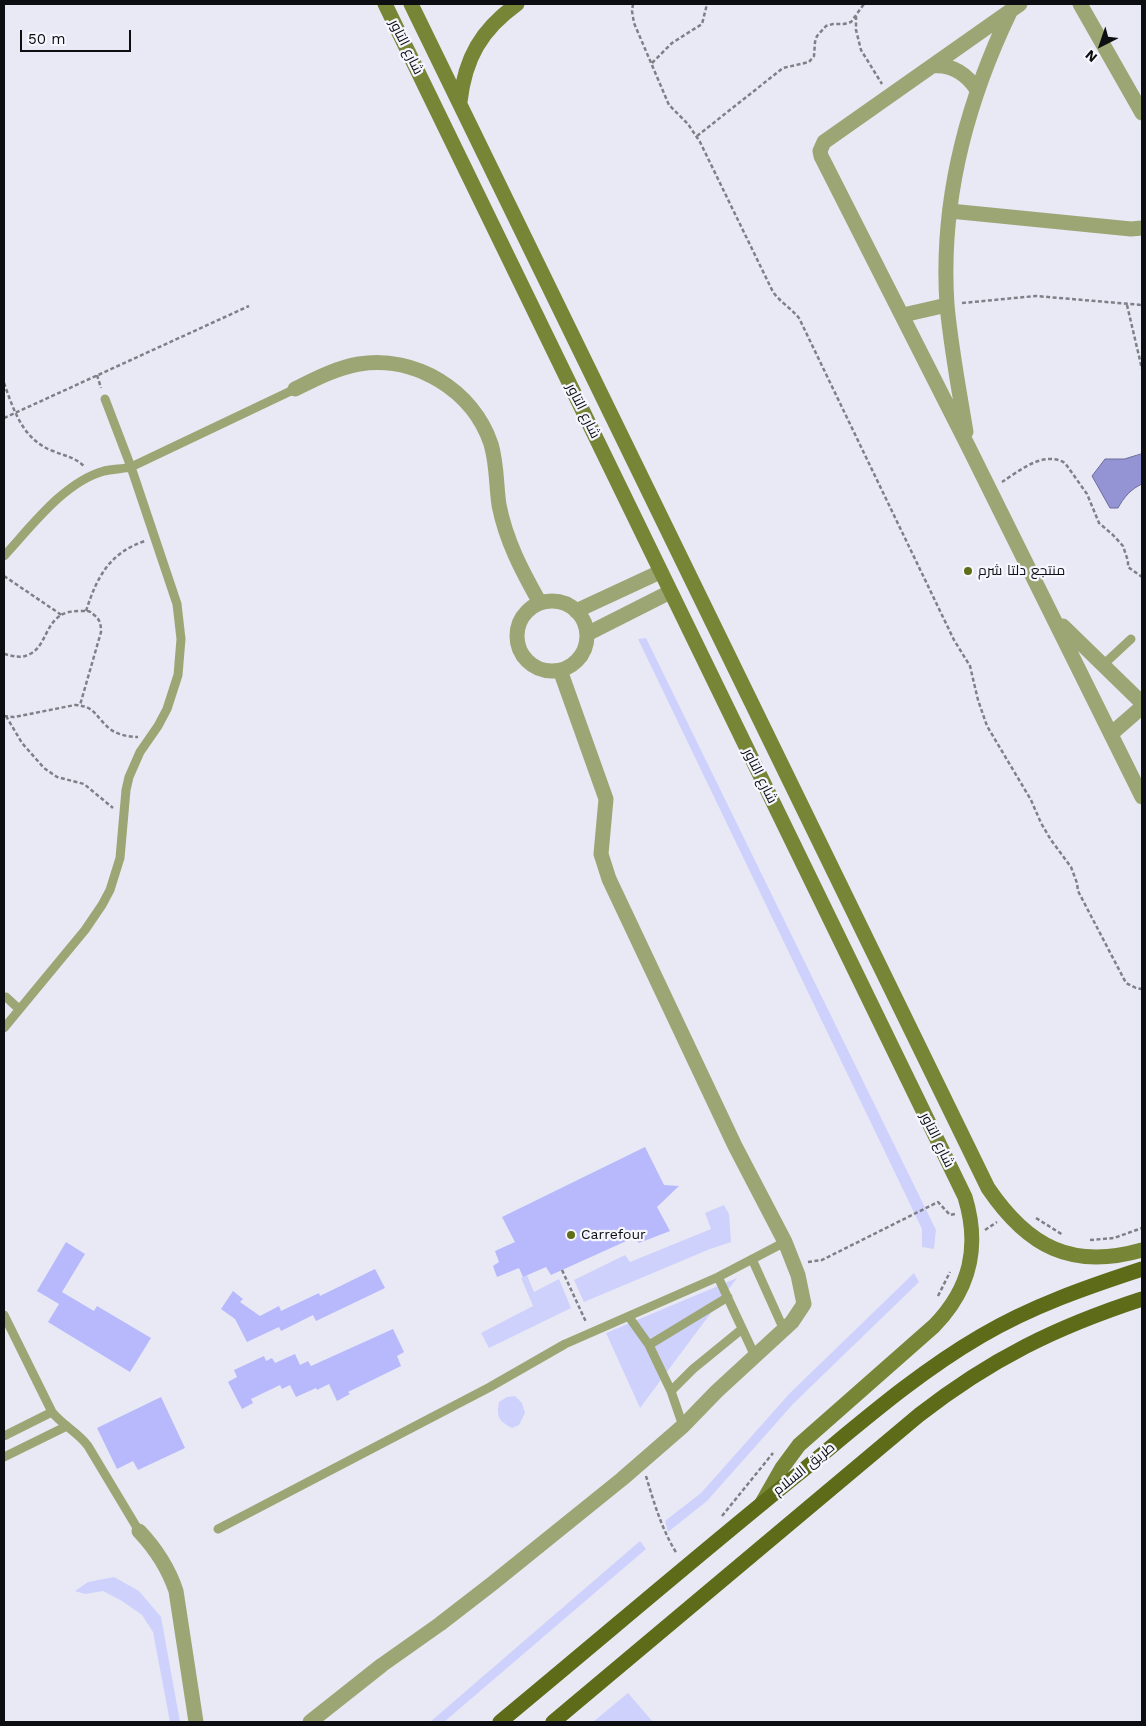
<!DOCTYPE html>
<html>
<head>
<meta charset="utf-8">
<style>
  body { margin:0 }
  #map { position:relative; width:1146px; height:1726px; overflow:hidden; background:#e8e9f5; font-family:"Work Sans",sans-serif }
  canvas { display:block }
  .frame { position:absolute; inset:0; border:5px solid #0d0e11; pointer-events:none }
  .north { position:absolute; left:1076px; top:20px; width:50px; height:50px; -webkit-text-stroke:4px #f6f7fe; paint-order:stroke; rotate:221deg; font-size:14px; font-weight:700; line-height:20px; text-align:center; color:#0d0e11 }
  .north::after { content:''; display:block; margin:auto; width:18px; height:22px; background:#0d0e11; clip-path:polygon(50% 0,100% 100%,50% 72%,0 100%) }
  .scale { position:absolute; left:20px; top:30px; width:111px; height:22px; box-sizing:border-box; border:2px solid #0d0e11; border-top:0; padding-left:6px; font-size:15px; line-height:18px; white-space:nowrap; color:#0d0e11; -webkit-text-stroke:4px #f6f7fe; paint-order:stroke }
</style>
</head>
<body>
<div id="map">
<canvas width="1146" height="1726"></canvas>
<div class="frame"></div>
<div class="north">N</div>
<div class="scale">50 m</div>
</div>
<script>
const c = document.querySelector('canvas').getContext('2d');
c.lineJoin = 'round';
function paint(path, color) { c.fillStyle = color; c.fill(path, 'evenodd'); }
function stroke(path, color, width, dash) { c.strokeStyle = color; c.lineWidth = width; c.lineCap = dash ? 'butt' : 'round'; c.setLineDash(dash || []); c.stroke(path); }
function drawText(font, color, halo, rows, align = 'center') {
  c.font = font + ' "Work Sans",Cairo,sans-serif'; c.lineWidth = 4.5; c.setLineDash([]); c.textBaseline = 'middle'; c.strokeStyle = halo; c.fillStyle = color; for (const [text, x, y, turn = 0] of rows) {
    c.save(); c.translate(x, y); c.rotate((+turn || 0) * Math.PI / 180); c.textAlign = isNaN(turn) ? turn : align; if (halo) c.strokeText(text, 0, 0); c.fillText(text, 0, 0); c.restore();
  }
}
const green = new Path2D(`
  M646,638L936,1230L934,1249L922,1247V1229L638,639Z
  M724,1205L729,1214L731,1242L710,1249L584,1302L574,1280L625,1255L630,1262L711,1229L705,1213Z
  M914,1273L919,1282L793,1404L707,1501L668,1532L665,1521L701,1493L790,1393Z
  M527,1275L534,1292L559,1279L571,1308L489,1348L481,1333L533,1306L521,1278Z
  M737,1278L640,1408L606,1333Z
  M515,1396L522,1403L525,1413L519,1425L512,1428C499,1421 496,1417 499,1402L507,1397Z
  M640,1541L646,1549L444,1722H430Z
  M114,1577L139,1591L161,1617L180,1722H170L153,1632L142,1615L122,1601L103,1591L85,1594L75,1591L88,1582Z
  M628,1693L653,1722H593Z`);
const water = new Path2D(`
  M1142,454V484C1131,489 1124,497 1118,508H1110L1092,476L1105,459H1124Z`);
const building = new Path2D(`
  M645,1147L664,1185L679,1186L657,1207L670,1231L639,1243L633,1238L551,1275L546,1267L523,1277L519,1268L497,1277L493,1266L499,1262L495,1251L515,1242L502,1217Z
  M66,1242L85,1254L62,1292L94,1311L97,1306L151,1338L130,1372L48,1322L59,1304L37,1291Z
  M375,1269L385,1288L316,1321L313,1315L281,1331L279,1327L247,1342L235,1319L221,1309L233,1291L243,1299L240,1302L260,1316L279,1306L281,1311L319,1293L320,1296Z
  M393,1329L404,1352L397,1356L401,1366L348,1392L350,1394L337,1401L329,1384L317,1390L316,1388L296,1397L290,1385L282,1389L280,1385L251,1399L253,1403L242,1409L228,1382L237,1377L234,1370L264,1356L266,1361L272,1358L275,1363L295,1354L300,1365L308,1361L311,1366Z
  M161,1397L185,1448L138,1470L133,1461L117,1469L97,1428Z`);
const path = new Path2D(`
  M633,4L632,11L634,23L669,105L688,124L700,142L773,292C780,302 791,308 799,318L954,640L970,666L978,700L987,726L1031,800L1041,823L1051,840L1071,867L1077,883L1078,891L1126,983L1136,988L1142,989
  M856,16V30L861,50L882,84
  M652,63L672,43L702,24L707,4
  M697,136L783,68L809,62L814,56L815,42L817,36L826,26L833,24H844L851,22L864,4
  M962,303L1036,296L1142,305
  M1127,305L1142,369
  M97,375L101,388
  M4,383C14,411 23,440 53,451C65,456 75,457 85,467
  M4,418L249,306
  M1002,482C1019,471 1044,450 1065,463L1087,494L1099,523L1113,535L1123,546L1128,561V567L1142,577
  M4,576L63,616
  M86,611C97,577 109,553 145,541
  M4,654C13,656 21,659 30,654C50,644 44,610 80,611C86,611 90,610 94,615C100,619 101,625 101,632L80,705
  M4,716L14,717L75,705C96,706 96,718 110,729C118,735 129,737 138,737
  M6,716L22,743L44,768L57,777L84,784L113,808
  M1036,1218L1063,1235
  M985,1230L997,1222
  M1090,1240L1114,1238L1142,1228
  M808,1262L822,1260L938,1202L950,1215L955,1214
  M562,1270L586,1322
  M938,1296L950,1272
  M646,1476C654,1503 662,1530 677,1554
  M722,1516L773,1453`);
const service = new Path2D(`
  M4,556C31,527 64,482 104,471C113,469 123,469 131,467L295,389
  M1103,665L1131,639
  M6,997L19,1009
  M4,1028L85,930L102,905L110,890L120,858L126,790L129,777L140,752L158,726L167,709L178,675L181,639L177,604L131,467L105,399
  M752,1259L784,1330
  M718,1277L755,1356
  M4,1315L52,1412C62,1425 78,1432 88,1446L139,1531
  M629,1317L649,1345L671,1391L683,1426
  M649,1345L728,1297
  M671,1391L693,1369L742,1329
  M4,1436L52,1412
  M4,1457L67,1426
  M218,1529L490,1387L565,1344L718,1277L785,1242`);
const minor = new Path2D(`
  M1020,4L824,142L820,151L821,156L969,448L1142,797
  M1080,4L1142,113
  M932,66C952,64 966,73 977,90
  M950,211L1131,229L1142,228
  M903,315L947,305
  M295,389C315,379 336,368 359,364C415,355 473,390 491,444C497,464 496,484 499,505C506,541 522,571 540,603
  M966,432C959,390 951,348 947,305C940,202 966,104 1010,12
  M517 636a35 35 0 1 1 70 0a35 35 0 1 1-70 0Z
  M576,611L660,572
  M1063,626L1142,703
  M587,634L670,592
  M1111,734L1142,707
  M139,1531C156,1549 168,1567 176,1591L196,1722
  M310,1722L382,1665L440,1624L493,1583L622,1479L683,1426L717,1391L792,1322L804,1304L798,1275L785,1242L735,1146L609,879L601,854L606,799L560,670`);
const secondary = new Path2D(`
  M385,4L965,1197C980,1246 971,1288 934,1326L799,1445L782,1468L762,1503
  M411,4L988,1188C1028,1247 1072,1270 1142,1250
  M460,102C465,58 481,30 517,4`);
const primary = new Path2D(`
  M500,1722C599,1640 697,1556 797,1475C856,1427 914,1375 981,1336C1032,1306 1087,1287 1142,1269
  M553,1722L919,1415C991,1359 1056,1327 1142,1299`);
const markers = [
  [968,571,5,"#606d17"],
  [571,1235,5,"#606d17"]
];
const streetNames = [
  ["شارع التاور",406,47,64],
  ["شارع التاور",583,411,64],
  ["شارع التاور",760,776,64],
  ["شارع التاور",937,1140,64],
  ["طريق السلام",804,1469,-39]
];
const poiNames = [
  ["منتجع دلتا شرم",978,571],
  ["Carrefour",581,1235]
];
paint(green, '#cfd1fd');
paint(water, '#9494d5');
stroke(water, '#6c6c9a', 1);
paint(building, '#b7b9fc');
stroke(path, '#7f8087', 2.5, [4, 2.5]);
stroke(service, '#9ca675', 9);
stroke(minor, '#9ca675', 15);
stroke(secondary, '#778536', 15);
stroke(primary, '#5e6b18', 15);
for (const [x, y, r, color] of markers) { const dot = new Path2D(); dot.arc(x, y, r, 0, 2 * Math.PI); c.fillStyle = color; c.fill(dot); stroke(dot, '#f6f7fe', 2); }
drawText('14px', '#0d0e11', '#f6f7fe', streetNames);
drawText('14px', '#0d0e11', '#f6f7fe', poiNames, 'left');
</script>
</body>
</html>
